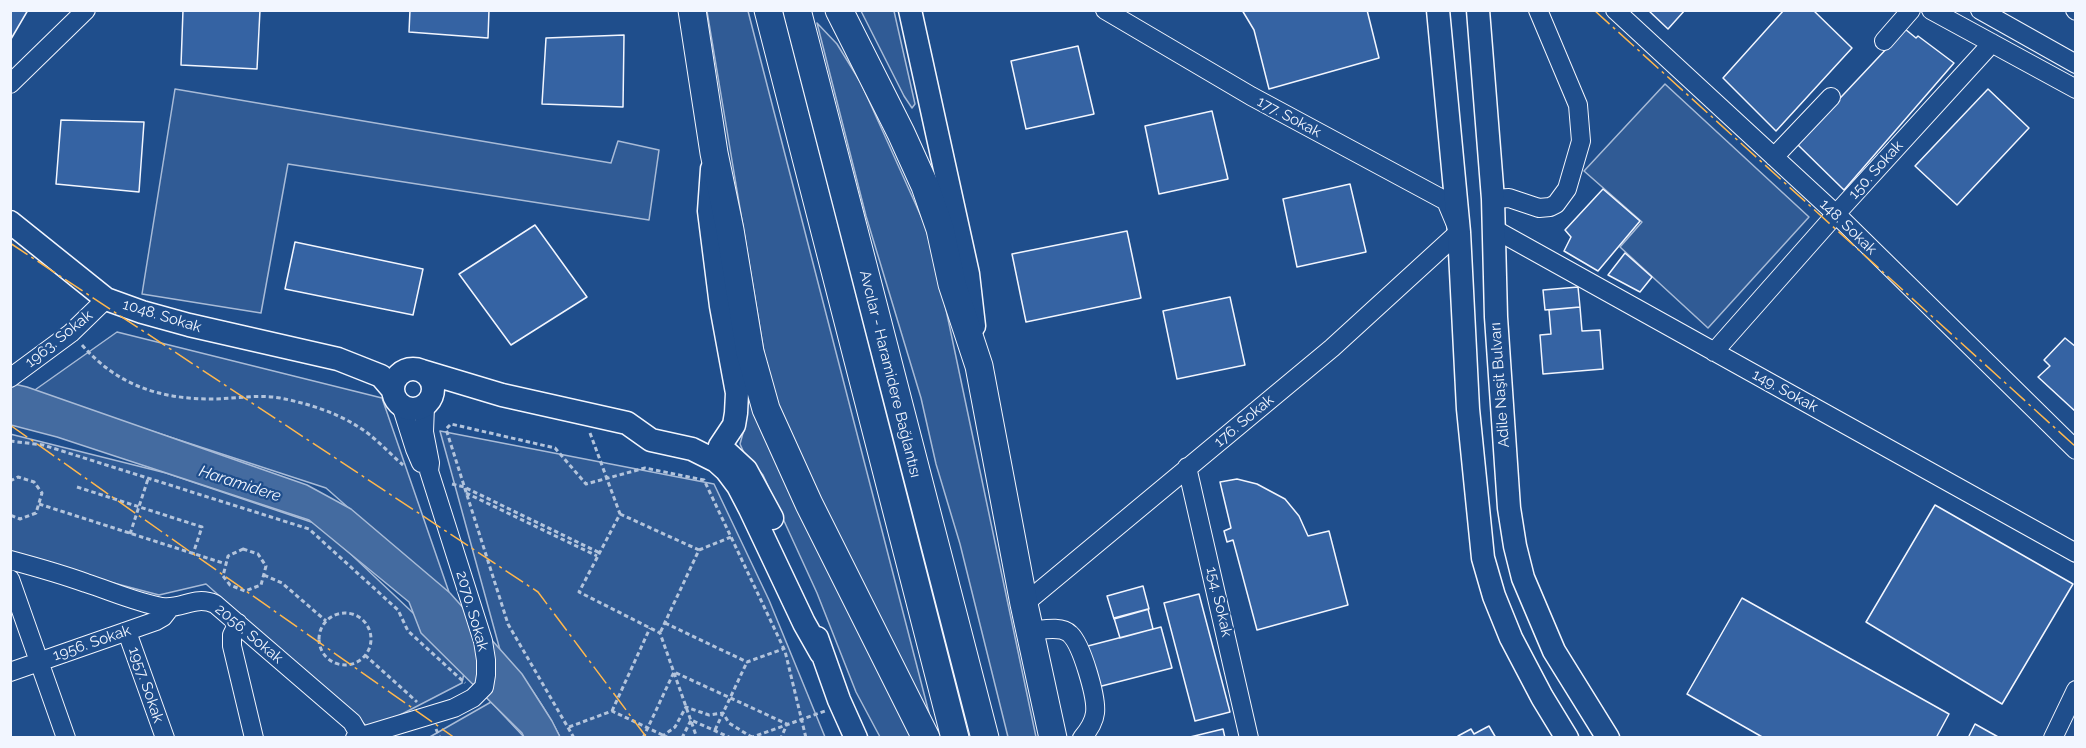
<!DOCTYPE html>
<html>
<head>
<meta charset="utf-8">
<style>
  body { margin:0 }
  #map { position:relative; width:2086px; height:748px; overflow:hidden; background:#1f4e8c; font-family:Raleway,sans-serif }
  canvas { display:block }
  .frame { position:absolute; inset:0; border:12px solid #f2f6ff; pointer-events:none }
</style>
</head>
<body>
<div id="map">
<canvas width="2086" height="748"></canvas>
<div class="frame"></div>
</div>
<script>
const c = document.querySelector('canvas').getContext('2d');
c.lineJoin = 'round';
function paint(path, color) { c.fillStyle = color; c.fill(path, 'evenodd'); }
function stroke(path, color, width, dash) { c.strokeStyle = color; c.lineWidth = width; c.lineCap = dash ? 'butt' : 'round'; c.setLineDash(dash || []); c.stroke(path); }
function drawText(font, color, halo, rows, align = 'center') {
  c.font = font + ' Raleway,sans-serif'; c.lineWidth = 4.5; c.setLineDash([]); c.textBaseline = 'middle'; c.strokeStyle = halo; c.fillStyle = color; for (const [text, x, y, turn = 0] of rows) {
    c.save(); c.translate(x, y); c.rotate((+turn || 0) * Math.PI / 180); c.textAlign = isNaN(turn) ? turn : align; if (halo) c.strokeText(text, 0, 0); c.fillText(text, 0, 0); c.restore();
  }
}
const green = new Path2D(`
  M707,11H748L929,713L891,649L784,427L768,376Z
  M861,11H894L915,104L912,108L904,96Z
  M817,23L837,44L861,83L925,225L940,281L1036,737H1008L960,544L936,464L921,398L866,216Z
  M1665,84L1809,217L1708,328L1620,247L1642,222L1584,171Z
  M175,89L611,163L618,141L659,150L649,220L288,164L261,313L142,294Z
  M117,332L382,398L451,598L326,488L32,392Z
  M748,391L917,737H880L856,692L817,593L763,475L744,453L740,444L746,422Z
  M440,431L714,484L769,600L825,737H560C544,705 524,677 500,650Z
  M10,434L166,473L320,525L466,663L462,683L371,730L206,584L159,595L11,556Z
  M491,702L524,737L428,738Z`);
const water = new Path2D(`
  M10,383L27,387L307,485L351,509L450,593L522,674L552,721L560,737H524L522,733L421,633L409,602L309,520L57,437L11,425Z`);
const building = new Path2D(`
  M10,10H28L11,39H10Z
  M183,10H260L257,69L181,65Z
  M410,10H489L488,38L409,32Z
  M1242,10H1367L1379,58L1269,89L1254,30Z
  M1648,10H1685L1668,29Z
  M1784,10H1813L1852,48L1776,131L1723,78Z
  M1905,29L1916,38L1918,36L1954,63L1844,190L1797,144Z
  M624,35L623,107L542,104L546,38Z
  M1078,46L1094,114L1026,129L1011,61Z
  M1988,89L2029,128L1957,205L1915,166Z
  M1212,111L1228,179L1159,194L1145,126Z
  M61,120L144,122L139,192L56,184Z
  M1350,184L1366,252L1297,267L1283,199Z
  M1603,189L1640,221L1598,271L1564,251L1571,237L1565,230Z
  M535,225L587,297L511,345L459,274Z
  M1127,231L1141,298L1026,322L1012,254Z
  M295,242L423,269L413,315L285,289Z
  M1625,253L1652,277L1640,292L1608,275Z
  M1578,287L1580,307L1545,310L1543,290Z
  M1230,297L1245,365L1177,379L1163,311Z
  M1580,307L1582,331L1600,330L1603,369L1543,374L1540,335L1551,334L1549,310Z
  M2065,338L2076,347V412L2038,377L2050,366L2044,360Z
  M1237,479L1257,484L1285,499L1299,516L1308,536L1329,531L1348,605L1257,630L1233,540L1227,542L1224,531L1231,528L1220,482Z
  M1935,505L2073,584L2002,704L1866,622Z
  M1143,586L1149,609L1114,619L1107,596Z
  M1199,594L1230,712L1195,721L1164,603Z
  M1742,598L1949,714L1936,738H1764L1687,694Z
  M1148,609L1153,629L1120,638L1114,618Z
  M1161,627L1172,668L1094,688L1084,647Z
  M1975,724L2000,738H1968Z
  M1489,726L1496,738H1459L1458,736L1471,729L1474,734Z
  M1223,729L1225,738H1186Z`);
const path = new Path2D(`
  M82,345C117,385 159,399 212,399C235,399 257,394 280,398C306,403 335,412 357,426C374,436 388,452 403,465
  M590,433L620,514L579,592L660,633L697,738
  M10,441L43,445L309,529L398,610L408,631L465,683
  M10,481L18,477L34,482L42,493L36,513L20,519L10,515
  M452,484L464,487L600,553
  M77,487L202,527L193,554
  M466,493L597,556
  M39,504L226,564
  M620,514L699,550L660,633
  M130,534L148,479
  M243,549L258,554L266,566L261,585L245,591L230,585L223,576L228,556Z
  M699,550L731,537
  M264,575L282,583L326,621
  M319 639a26 26 0 1 1 52 0a26 26 0 1 1-52 0Z
  M665,623L747,662L783,649
  M365,655L417,702
  M612,711L650,628
  M569,727L612,711L669,738
  M436,729L440,738
  M715,730L747,662
  M574,738L508,624L446,429L451,424L555,448L586,484L645,468L704,480L785,651L806,738
  M643,738L674,672L787,724L781,738
  M664,738V735L675,727L686,707L709,715L723,713L729,723L753,738
  M682,738L691,720L731,738
  M750,738L825,711`);
const minor = new Path2D(`
  M1615,10L1836,214L2076,450
  M1931,10L2076,89
  M1980,10L2076,64
  M2075,10L2076,11
  M1884,41L1911,10
  M10,84L86,10
  M1774,157L1831,97
  M1493,199L1509,198L1539,208L1550,207L1556,204L1567,189L1581,141L1578,105L1538,10
  M1494,229L2076,553
  M1714,352L1836,214L1992,43
  M10,378L71,333L106,299
  M401,405L415,449L421,463
  M1187,467L1249,738
  M10,560C36,567 61,574 86,583C111,591 135,602 162,607C182,610 194,595 215,604L352,722L360,736
  M10,579L66,738
  M1024,604L1332,348L1459,232L1446,201L1251,96L1105,10
  M238,623L232,635V646L254,738
  M1030,631C1042,630 1061,625 1070,634C1082,645 1097,698 1095,713C1094,722 1088,731 1082,738
  M127,632L165,738
  M10,672L156,621L163,617L170,608
  M355,738L454,708L473,698L484,687L486,675V660L483,641L429,471L430,463L424,432L425,406
  M2053,738L2076,690`);
const major = new Path2D(`
  M910,10L968,274L974,326
  M1438,10L1459,232L1468,409L1483,558L1494,596L1511,638L1542,697L1567,738
  M1478,10L1493,199L1496,317L1509,508L1515,546L1523,578L1554,651L1608,738
  M712,169L709,211L721,306L737,393L736,413L734,425L720,446L716,459
  M10,222L106,299L142,312L189,325L338,359L381,376L393,390
  M393 389a20 20 0 1 1 40 0a20 20 0 1 1-40 0Z
  M422,371L502,395L627,423L651,440L692,449L716,461L726,470L738,486L750,509L804,623L821,653
  M720,446L746,470L772,518
  M817,638L839,700L856,738`);
const highway = new Path2D(`
  M692,10L714,153L730,230L750,352L766,409L809,504L926,738
  M768,10L955,738
  M797,10L985,738
  M839,10L901,133L925,186L940,229L952,284L979,366L1024,604L1053,738`);
const power = new Path2D(`
  M1594,10L2076,447
  M10,243L538,592L647,738
  M10,425L455,738`);
const streetNames = [
  ["177. Sokak",1289,117,28],
  ["150. Sokak",1876,170,-48],
  ["148. Sokak",1848,227,44],
  ["1048. Sokak",162,316,17],
  ["1963. Sokak",59,339,-39],
  ["Avcılar - Haramidere Bağlantısı",890,374,76],
  ["Adile Naşit Bulvarı",1500,385,-94],
  ["149. Sokak",1785,391,29],
  ["176. Sokak",1244,421,-40],
  ["154. Sokak",1219,602,77],
  ["2070. Sokak",472,611,74],
  ["2056. Sokak",249,634,40],
  ["1956. Sokak",92,643,-19],
  ["1957. Sokak",146,685,71]
];
const waterNames = [
  ["Haramidere",240,484,18]
];
paint(green, '#305b95');
stroke(green, '#a8bbd7', 1.5);
paint(water, '#446ba0');
stroke(water, '#a8bbd7', 1.5);
paint(building, '#3563a3');
stroke(building, '#f2f6ff', 1.5);
stroke(minor, '#f2f6ff', 20);
stroke(major, '#f2f6ff', 25);
stroke(highway, '#f2f6ff', 29);
stroke(path, '#b3c4dc', 3, [4.5, 3]);
stroke(minor, '#1f4e8c', 18);
stroke(major, '#1f4e8c', 22);
stroke(highway, '#1f4e8c', 27);
stroke(power, '#ffb74d', 1.5, [21, 4.5, 3, 4.5]);
drawText('15px', '#f2f6ff', '#1f4e8c', streetNames);
drawText('italic 16px', '#f2f6ff', '#1f4e8c', waterNames);
</script>
</body>
</html>
